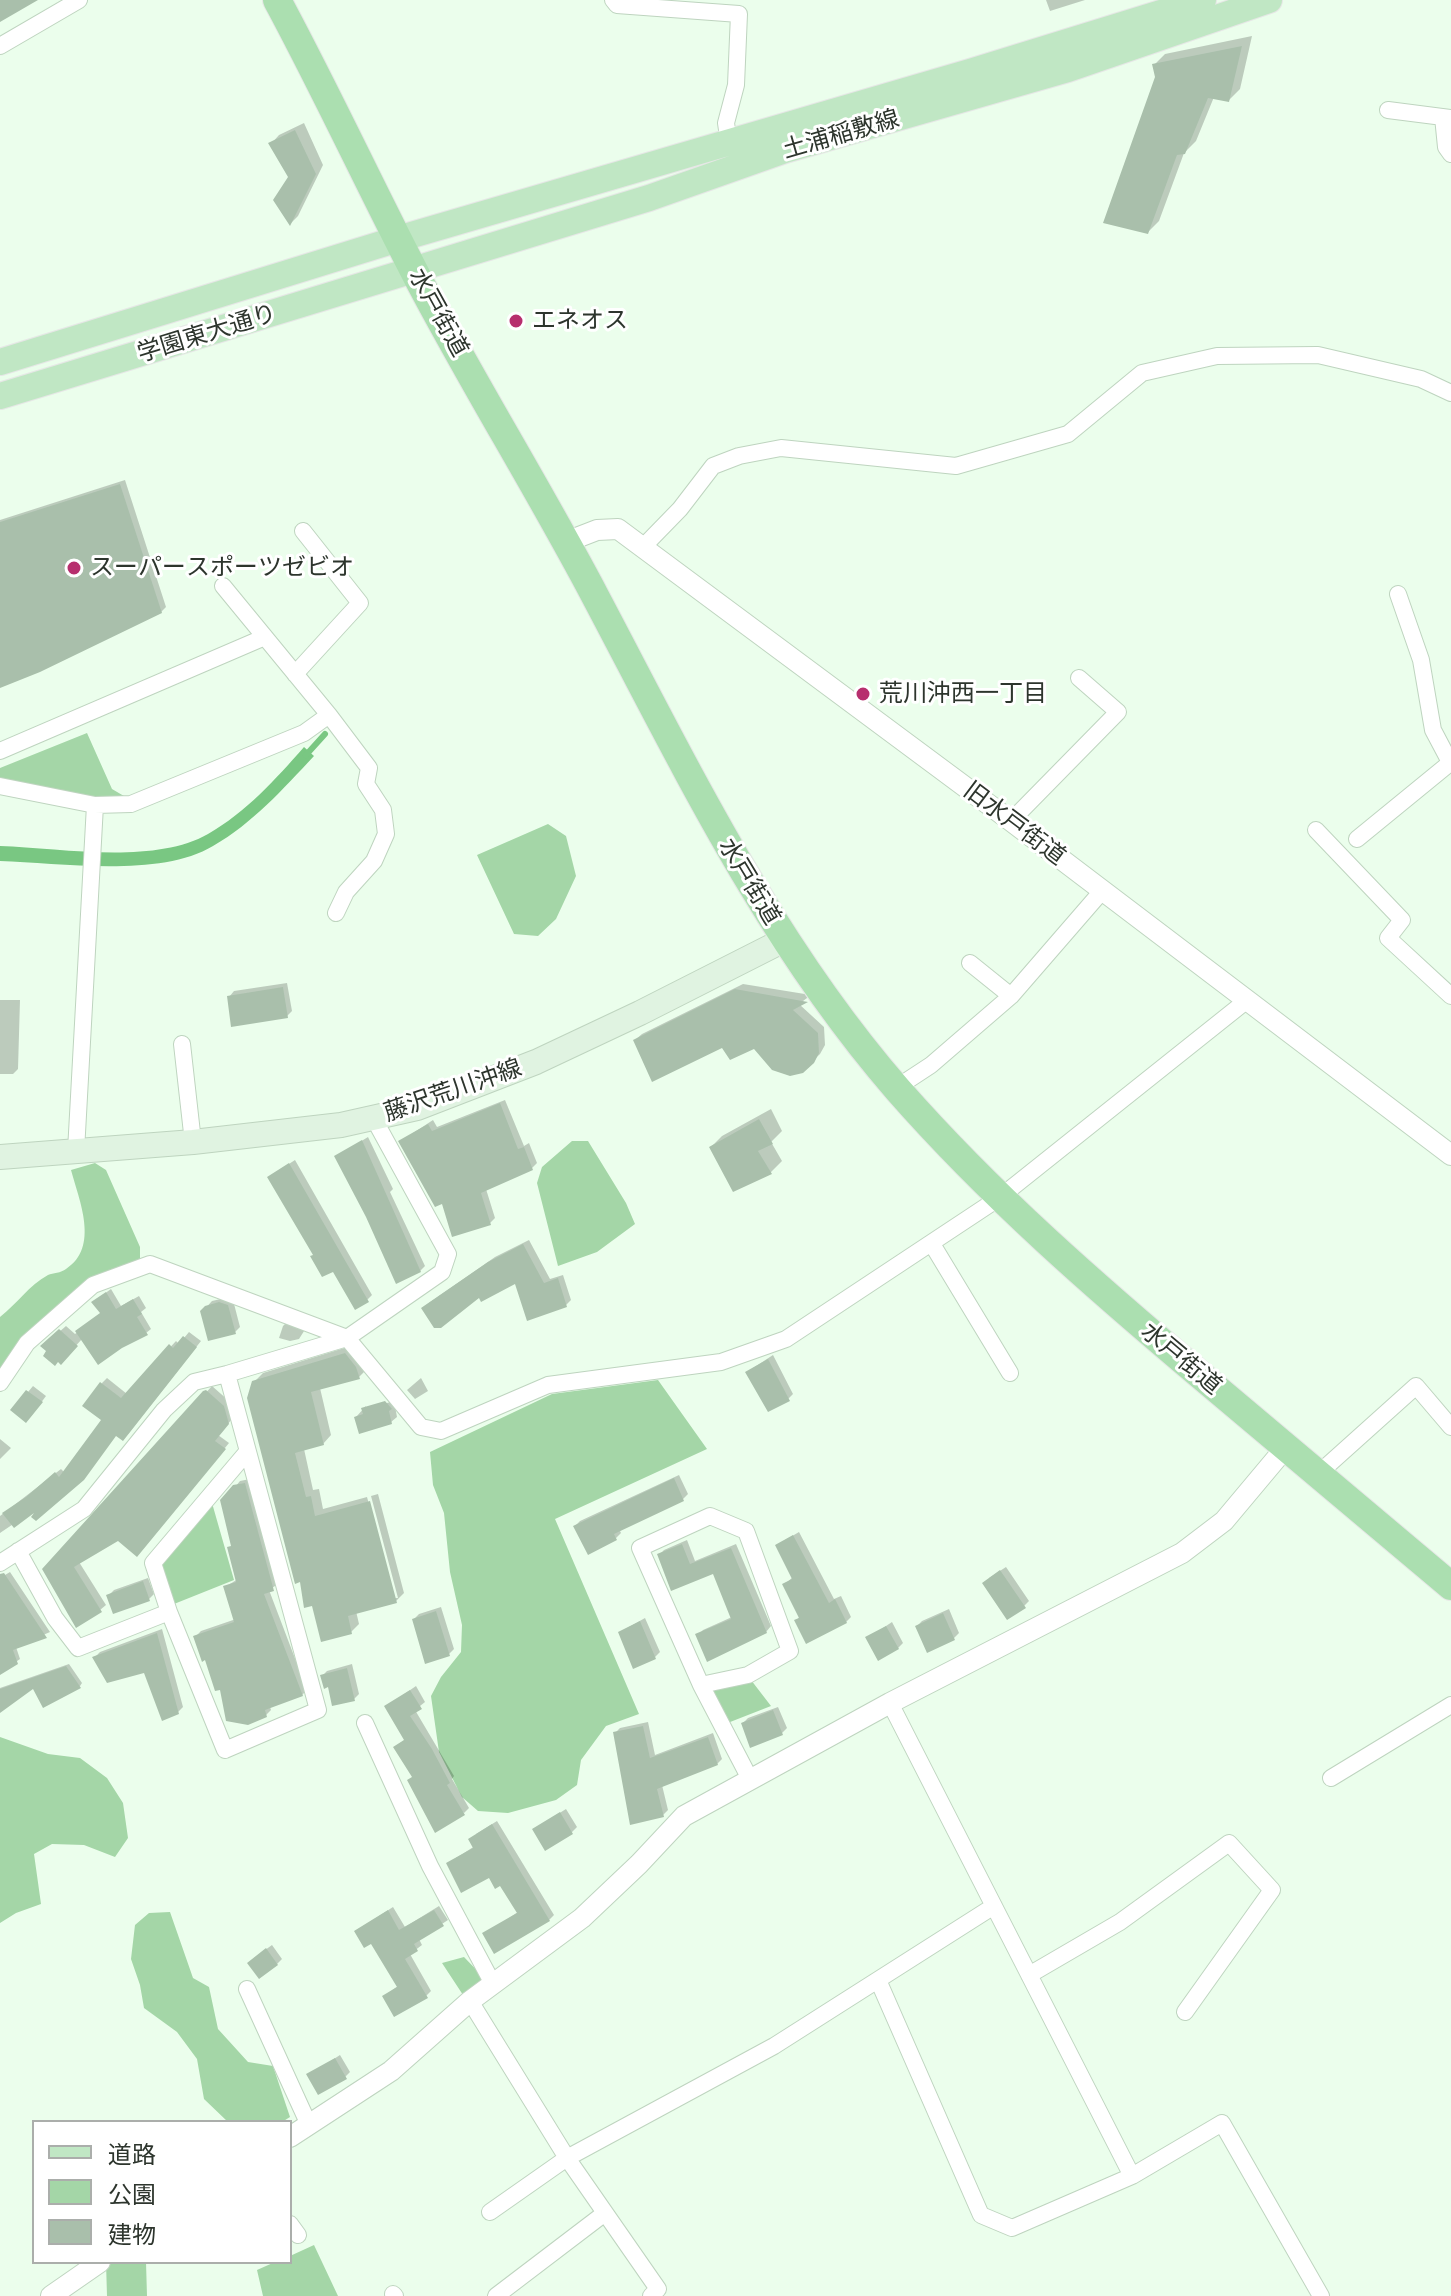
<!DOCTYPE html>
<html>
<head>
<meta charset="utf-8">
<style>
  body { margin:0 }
  #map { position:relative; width:1451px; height:2296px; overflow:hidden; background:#ebfeec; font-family:"Noto Sans","Noto Sans JP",sans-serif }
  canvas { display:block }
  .legend { position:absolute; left:32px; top:2120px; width:260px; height:144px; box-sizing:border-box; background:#fff; border:2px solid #abaeab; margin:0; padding:10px 14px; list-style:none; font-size:24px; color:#2d352d }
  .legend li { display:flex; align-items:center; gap:16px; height:40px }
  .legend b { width:40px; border:2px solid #abaeab }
</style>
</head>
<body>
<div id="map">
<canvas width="1451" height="2296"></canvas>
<ul class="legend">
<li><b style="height:10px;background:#c0e7c4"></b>道路</li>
<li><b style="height:22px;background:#a4d6a7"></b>公園</li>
<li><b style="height:22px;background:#a9bfab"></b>建物</li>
</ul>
</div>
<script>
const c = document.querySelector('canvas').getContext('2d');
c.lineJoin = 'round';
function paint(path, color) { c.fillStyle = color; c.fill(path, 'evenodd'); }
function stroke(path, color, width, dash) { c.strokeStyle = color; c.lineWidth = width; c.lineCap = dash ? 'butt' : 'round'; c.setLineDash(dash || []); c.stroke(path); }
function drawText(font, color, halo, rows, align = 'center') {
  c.font = font + ' "Noto Sans","Noto Sans JP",sans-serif'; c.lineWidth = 6; c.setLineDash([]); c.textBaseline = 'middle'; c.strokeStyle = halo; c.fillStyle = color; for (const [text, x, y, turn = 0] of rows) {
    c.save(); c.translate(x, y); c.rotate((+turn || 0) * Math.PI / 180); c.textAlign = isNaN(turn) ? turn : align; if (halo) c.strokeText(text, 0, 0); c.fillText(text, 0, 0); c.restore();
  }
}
const green = new Path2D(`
  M87,733L112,789L129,799H95L0,782V768Z
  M548,824L566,836L576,876L556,919L538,936L514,934L477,855Z
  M572,1141H588L626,1203L635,1224L597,1252L558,1266L537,1183L542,1167Z
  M95,1163L106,1170L140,1247V1259L111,1272L0,1374V1317C17,1304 29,1285 48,1275C53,1273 61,1273 66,1269C100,1247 79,1200 71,1170Z
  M658,1380L707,1449L555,1519L639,1714L606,1726L581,1760L577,1785L556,1800L508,1813L478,1811L462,1797L439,1752L431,1696L441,1677L461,1652L462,1625L450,1572L444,1513L433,1485L430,1452L552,1394Z
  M212,1503L234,1580L174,1604L161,1564Z
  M751,1680L771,1706L725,1724L707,1688Z
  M0,1737L48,1754L80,1758L107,1778L123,1803L128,1838L115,1857L84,1845L52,1844L34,1854L41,1904L16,1913L0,1923Z
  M170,1912L193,1978L209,1987L218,2029L248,2062L273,2066L290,2117L282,2122H228L204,2099L197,2059L177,2032L144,2008L140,1985L131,1959L135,1925L149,1913Z
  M464,1957L488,1982L465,1998L442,1963Z
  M314,2245L338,2296H263L257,2270L275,2262H290V2256Z
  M106,2262H146L147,2296H107Z`);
const water = new Path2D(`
  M304,747L314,756C283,789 253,823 213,846C160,878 60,863 0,861V846C60,848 154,865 208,834C246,812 275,780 304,747Z`);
const shadow = new Path2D(`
  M1046,0H1085L1050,11Z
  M1252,36L1240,89L1229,100L1214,97L1196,141L1184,153L1159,221L1148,232L1158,77L1154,65L1165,54Z
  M304,123L323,165L298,216L291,223V177L271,144L279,135Z
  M125,480L166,607L161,612L0,686V520Z
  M287,983L292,1011L287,1016L229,997L234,991Z
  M743,984L811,995L799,1004L824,1027L825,1045L820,1054L802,1071L755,1047L635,1040L642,1034Z
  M0,1000H20L18,1069L13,1074H0Z
  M505,1100L524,1146L529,1143L537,1163L532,1168L486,1189L495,1218L490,1223L443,1201L401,1141L433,1120L437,1127Z
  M771,1109L782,1131L771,1142L782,1161L771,1172L734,1190L711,1147L722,1136Z
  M368,1137L393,1189L390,1192L425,1266L420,1271L368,1216L337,1156Z
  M295,1160L372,1295L367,1300L315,1254L269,1177Z
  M529,1240L550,1279L563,1275L571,1300L566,1305L516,1281L480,1295L429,1303L495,1257Z
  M111,1289L121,1306L139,1296L146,1308L141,1312L151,1329L146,1333L82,1339L61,1362L43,1346L66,1326L75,1334L102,1313L93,1302Z
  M225,1298L233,1300L240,1327L235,1332L202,1312L212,1301Z
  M288,1321L306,1328L299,1339L290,1341L279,1338L283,1326Z
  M189,1332L201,1341L128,1434H117L40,1506L0,1533V1516L61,1469L65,1473L104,1420L102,1383L107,1378L127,1394L176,1341L179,1344Z
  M354,1345L367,1369L359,1377L320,1388L331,1435L323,1444L304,1449L313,1490L319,1489L323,1509L367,1497L394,1598H398L371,1496L378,1494L404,1593L396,1601L356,1611L359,1624L351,1632L254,1382L263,1373Z
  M773,1355L793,1394L788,1399L747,1372Z
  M421,1378L428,1391L415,1399L407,1390Z
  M33,1386L46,1396L31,1416L13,1410Z
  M212,1386L229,1401L233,1418L218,1435L229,1443L142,1550L118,1539L79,1562L106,1605L100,1610L45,1570Z
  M394,1401L397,1417L391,1422L356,1417L366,1406V1409Z
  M0,1439L11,1448L0,1459Z
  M679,1475L688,1494L683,1499L619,1529L621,1533L616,1538L575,1526L580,1521Z
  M250,1479L278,1584L269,1590L307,1690L302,1695L270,1707L271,1710L266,1715L221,1687L196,1636L201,1631L236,1619L225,1587L238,1579L233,1544L235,1487L240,1481Z
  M799,1532L834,1599L841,1596L851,1617L846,1622L797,1620L800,1616L785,1584L793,1577L777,1545Z
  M687,1540L695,1561L736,1544L771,1626L766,1632L698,1635L703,1630L732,1617L714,1572L659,1555L664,1550Z
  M1006,1567L1029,1601L1024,1606L989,1578Z
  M10,1572L50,1632L16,1647L20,1659L0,1673V1578Z
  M148,1578L154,1594L149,1599L109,1595L114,1590Z
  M441,1607L454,1649L449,1654L414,1619L419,1614Z
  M949,1609L959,1633L954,1638L928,1650L917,1626L922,1621Z
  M645,1618L660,1652L655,1657L620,1632Z
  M892,1622L903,1643L898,1648L868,1638Z
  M162,1629L183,1707L178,1712L146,1670L95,1657L100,1652Z
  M69,1664L82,1683L80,1686H34L0,1711V1688Z
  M352,1664L359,1694L354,1699L322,1676L327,1671Z
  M416,1686L425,1702L415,1710L454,1776L452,1779L469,1808L464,1813L414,1776L395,1747L406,1739L387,1706Z
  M778,1707L787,1728L781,1734L743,1723L748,1718Z
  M648,1722L655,1755L713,1733L722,1759L717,1764L662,1785L668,1810L663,1815L615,1733L620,1728Z
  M566,1809L577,1827L572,1832L534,1829Z
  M497,1821L554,1915L549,1920L485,1934L518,1912L501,1883L490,1875L448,1863L475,1846L476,1834Z
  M439,1906L448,1920L419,1939L422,1945L410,1954L431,1991L426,1996H384L398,1986L371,1941L356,1931L393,1907L405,1927Z
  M272,1945L282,1959L277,1964L254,1958Z
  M340,2055L350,2072L345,2077L309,2075Z`);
const stream = new Path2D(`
  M306,755L325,734`);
const building = new Path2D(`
  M0,0H38L0,22Z
  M1242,46L1229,102L1208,98L1185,154L1177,155L1148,234L1103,223L1155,77L1152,64Z
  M295,130L316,174L290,226L273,200L288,177L268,143Z
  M120,484L162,613L40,672L0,688V522Z
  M283,987L288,1018L231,1027L227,996Z
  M735,989L808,1002L793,1010L818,1033L819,1053L814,1063L803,1073L790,1076L772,1070L754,1049L730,1060L722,1048L652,1082L633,1040Z
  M500,1103L518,1149L524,1147L533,1170L481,1193L491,1225L452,1237L442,1204L435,1207L398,1141L428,1124L432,1131Z
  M759,1119L773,1144L758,1151L772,1174L733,1192L709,1147Z
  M362,1140L421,1272L396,1284L366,1217L334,1156Z
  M289,1163L369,1302L355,1310L333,1272L322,1277L310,1256L313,1255L267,1177Z
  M523,1244L544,1283L558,1278L567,1307L527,1321L515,1284L481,1302L479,1298L441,1328H434L421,1308L488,1262Z
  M106,1292L116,1309L133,1299L142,1314L137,1317L148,1335L122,1348L98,1365L75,1331L100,1313L91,1302Z
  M219,1302L228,1305L236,1334L208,1341L200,1311L205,1306Z
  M59,1329L78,1346L61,1365L58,1362L55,1366L43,1356L46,1351L40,1346Z
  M183,1336L197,1347L123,1441L116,1436L84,1480L36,1521L31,1517L34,1513L14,1528L2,1513L26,1497L55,1472L59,1477L101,1420L82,1406L100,1382L121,1398L169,1344L173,1348Z
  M345,1353L356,1367L360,1379L311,1392L324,1445L295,1453L306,1497L311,1496L315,1516L370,1501L397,1603L348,1616L352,1634L321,1642L312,1606L304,1608L300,1582L295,1584L247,1398L252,1381Z
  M768,1359L790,1401L768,1412L745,1372Z
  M26,1390L43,1402L26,1423L10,1410Z
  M206,1390L224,1406L229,1424L215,1441L226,1449L137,1557L118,1541L74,1567L102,1612L76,1628L42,1569L203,1391Z
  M385,1401L392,1409L389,1411L392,1424L359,1434L354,1417L363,1414L361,1408Z
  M674,1478L684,1501L614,1534L617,1540L588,1555L573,1526Z
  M245,1483L274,1591L264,1594L303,1696L265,1710L267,1717L248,1725L226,1721L220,1690L215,1691L205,1660L202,1662L193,1636L234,1622L223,1586L236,1582L227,1547L231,1546L220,1500L233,1485Z
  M793,1535L829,1603L835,1599L847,1623L806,1644L794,1620L799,1618L782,1584L792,1579L775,1545Z
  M682,1544L690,1564L731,1548L767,1633L707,1662L695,1634L731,1619L713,1574L671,1591L657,1554Z
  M1000,1570L1026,1608L1007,1620L982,1583Z
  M4,1573L47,1638L13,1650L18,1664L0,1675V1574Z
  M143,1581L150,1601L113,1614L106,1595Z
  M436,1611L450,1656L425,1664L412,1619Z
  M943,1613L955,1640L927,1653L915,1626Z
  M640,1621L656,1659L633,1669L618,1632Z
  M886,1626L899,1649L878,1661L865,1637Z
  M157,1633L179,1714L162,1721L144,1673L107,1683L92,1657Z
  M66,1666L81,1688L43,1708L33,1689L0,1713V1689Z
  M347,1668L355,1701L332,1706L328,1687L324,1689L320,1675Z
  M410,1690L422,1709L410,1716L432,1749L450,1783L447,1785L465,1815L435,1833L407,1780L412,1777L393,1747L404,1740L384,1706Z
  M773,1710L783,1735L750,1748L741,1723Z
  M643,1726L650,1758L708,1737L718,1765L657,1789L664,1817L630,1825L613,1732Z
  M560,1812L573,1834L545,1851L532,1829Z
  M492,1824L550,1921L494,1954L482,1933L517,1913L500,1886L495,1889L489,1878L461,1893L446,1863L473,1848L468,1839Z
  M388,1910L399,1930L434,1910L444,1926L414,1944L418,1951L405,1959L428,1998L394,2017L382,1996L397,1987L371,1944L364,1948L354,1931Z
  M266,1948L278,1965L259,1979L247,1963Z
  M335,2058L347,2079L318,2095L306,2074Z`);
const minor = new Path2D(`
  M613,0L617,5L739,14L736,85L726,123L729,143
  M0,46L79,0
  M1388,110L1451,118
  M1443,117L1446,147L1451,154
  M643,547L680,509L713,466L739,456L781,448L956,466L1068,434L1142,373L1217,356L1318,355L1421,379L1451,393
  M1398,594L1421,660L1433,730L1451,764
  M295,674L360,603L303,531
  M329,715L369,768L366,784L383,810L386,834L374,861L346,892L336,913
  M0,751L265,637
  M0,786L95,805L131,804L304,733L329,715L223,586
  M1011,821L1118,712L1079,678
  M1316,830L1402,920L1388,938L1451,996
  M1357,839L1450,763
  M970,963L1011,996
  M182,1044L193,1142
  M896,1088L931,1065L1011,996L1102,891
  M76,1151L95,805
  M932,1244L1010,1373
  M0,1383L27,1343L93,1285L150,1264L347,1338L442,1272L448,1254L374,1119
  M1318,1474L1416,1386L1451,1427
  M18,1551L55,1618L78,1648L169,1612L225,1750L318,1710L227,1374
  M0,1563L84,1509L164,1410L194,1382L227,1374L347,1338L421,1427L441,1431L548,1385L721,1362L786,1339L999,1198L1246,1001
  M169,1612L153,1563L247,1452
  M701,1685L748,1675L790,1651L746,1531L710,1516L640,1548L701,1685L750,1779
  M890,1703L1132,2176L1222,2123L1321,2296
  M365,1723L430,1866L493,1984
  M1331,1778L1451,1705
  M1029,1975L1120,1922L1229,1843L1272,1890L1185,2012
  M878,1980L981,2215L1012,2228L1132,2176
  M247,1989L309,2125
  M470,2001L567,2158L658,2289L651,2296
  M490,2212L567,2158L774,2046L994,1906
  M290,2224L298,2235
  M393,2294L395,2296
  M496,2296L605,2213`);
const tertiary = new Path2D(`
  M566,542L597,530L618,529L1011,821L1451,1155
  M290,2137L391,2071L470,2001L582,1918L639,1864L684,1816L890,1703L1182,1553L1224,1521L1286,1447
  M51,2296L100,2262`);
const secondary = new Path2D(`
  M0,1157L193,1142L341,1125L417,1108L536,1062L640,1013L784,940`);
const primary = new Path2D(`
  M0,362L398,239L970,72L1203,0
  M0,396L649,198L785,150L1068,69L1269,0`);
const trunk = new Path2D(`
  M277,0C325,89 367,180 413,269C470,379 536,484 594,594C685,766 769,942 898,1090C991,1196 1097,1288 1205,1379C1287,1448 1369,1517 1451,1586`);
const markers = [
  [516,321,8,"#b72f6e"],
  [74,568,8,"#b72f6e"],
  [863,694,8,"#b72f6e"]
];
const streetNames = [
  ["土浦稲敷線",841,135,-16],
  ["水戸街道",438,313,61],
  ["学園東大通り",207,334,-17],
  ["旧水戸街道",1014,824,37],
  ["水戸街道",749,882,59],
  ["藤沢荒川沖線",453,1091,-19],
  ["水戸街道",1181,1359,40]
];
const poiNames = [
  ["エネオス",532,321],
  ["スーパースポーツゼビオ",90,568],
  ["荒川沖西一丁目",879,694]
];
paint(green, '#a4d6a7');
paint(water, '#79c782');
paint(shadow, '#0003');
stroke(stream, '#79c782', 6);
paint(building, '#a9bfab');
stroke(minor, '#bed4bf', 18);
stroke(tertiary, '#bed4bf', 22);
stroke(secondary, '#bed4bf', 26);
stroke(primary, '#e6e7e6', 28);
stroke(trunk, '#e6e7e6', 30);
stroke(minor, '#fff', 16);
stroke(tertiary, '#fff', 20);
stroke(secondary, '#e0f3e1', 24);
stroke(primary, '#c0e7c4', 26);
stroke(trunk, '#abdfb0', 28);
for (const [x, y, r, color] of markers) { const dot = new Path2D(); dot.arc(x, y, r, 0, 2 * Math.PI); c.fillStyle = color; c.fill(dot); stroke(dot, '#fff', 3); }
drawText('24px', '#2d352d', '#fff', streetNames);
drawText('24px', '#2d352d', '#fff', poiNames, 'left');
</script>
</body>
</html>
